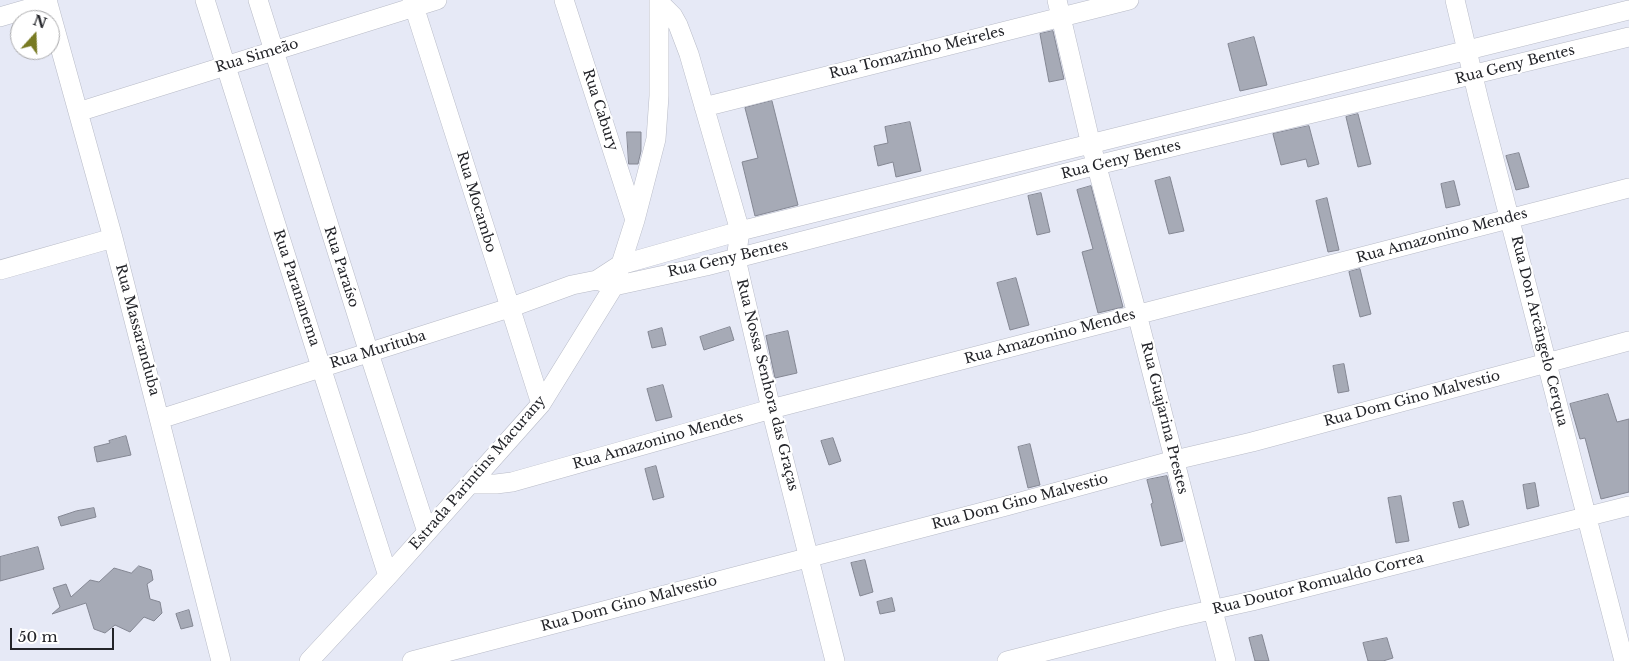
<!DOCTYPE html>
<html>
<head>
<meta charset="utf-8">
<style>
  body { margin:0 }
  #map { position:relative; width:1629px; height:661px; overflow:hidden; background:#e6e9f6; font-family:"Libre Baskerville",serif }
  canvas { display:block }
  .north { position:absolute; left:10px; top:10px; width:50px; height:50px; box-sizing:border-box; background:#fff; border:1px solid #a7a7a9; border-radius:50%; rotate:20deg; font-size:14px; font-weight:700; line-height:20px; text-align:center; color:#232429 }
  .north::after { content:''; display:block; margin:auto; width:18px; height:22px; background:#787a22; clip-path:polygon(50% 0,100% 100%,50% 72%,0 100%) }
  .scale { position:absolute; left:10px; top:628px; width:104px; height:22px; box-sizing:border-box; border:2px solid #232429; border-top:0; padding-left:6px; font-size:15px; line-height:18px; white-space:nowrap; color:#232429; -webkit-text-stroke:4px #fff; paint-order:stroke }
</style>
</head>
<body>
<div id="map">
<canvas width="1629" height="661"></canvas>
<div class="north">N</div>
<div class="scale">50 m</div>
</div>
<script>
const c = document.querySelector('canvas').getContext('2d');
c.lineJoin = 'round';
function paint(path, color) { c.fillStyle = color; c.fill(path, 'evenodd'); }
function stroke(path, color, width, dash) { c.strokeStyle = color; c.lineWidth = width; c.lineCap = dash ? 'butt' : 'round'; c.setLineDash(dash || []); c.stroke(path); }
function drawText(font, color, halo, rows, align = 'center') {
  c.font = font + ' "Libre Baskerville",serif'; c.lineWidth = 4.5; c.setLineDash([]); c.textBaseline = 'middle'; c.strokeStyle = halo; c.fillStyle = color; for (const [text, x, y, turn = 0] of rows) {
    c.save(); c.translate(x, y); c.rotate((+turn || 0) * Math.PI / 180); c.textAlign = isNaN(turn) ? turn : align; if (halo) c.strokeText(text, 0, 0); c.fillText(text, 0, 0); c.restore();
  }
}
const building = new Path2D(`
  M1053,31L1064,79L1049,82L1040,34Z
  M1254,37L1267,85L1240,91L1228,44Z
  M772,101L798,205L755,216L742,162L758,158L745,108Z
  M1358,114L1371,164L1358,167L1346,117Z
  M910,122L921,171L896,177L893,162L878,166L874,146L888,143L885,127Z
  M1309,126L1319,164L1308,167L1306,159L1281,165L1273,134Z
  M627,132H641V151L638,164H629Z
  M1519,153L1529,187L1516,190L1506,156Z
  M1170,177L1184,231L1169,234L1155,181Z
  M1454,181L1460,205L1446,208L1441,184Z
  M1091,186L1123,307L1098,313L1082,252L1093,249L1077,190Z
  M1041,193L1050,232L1037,235L1028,196Z
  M1327,198L1339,250L1328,252L1316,201Z
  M1360,269L1371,314L1360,317L1349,272Z
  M1016,278L1029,325L1010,330L997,283Z
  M730,327L734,340L704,350L700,337Z
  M662,328L666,345L652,348L648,332Z
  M788,331L797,373L775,378L766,336Z
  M1344,364L1349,391L1338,393L1333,366Z
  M663,385L672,417L656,421L647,389Z
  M1608,394L1617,422L1629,419V492L1601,499L1585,438L1580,439L1570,404Z
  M126,436L131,455L97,462L94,447L110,443L109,441Z
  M833,438L841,461L829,465L821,441Z
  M1030,444L1040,485L1028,488L1018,447Z
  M656,466L664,497L653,500L645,469Z
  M1167,476L1183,541L1161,546L1151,504L1153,503L1147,480Z
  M1535,483L1539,506L1527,509L1523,485Z
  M1401,496L1409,541L1396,543L1388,498Z
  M1463,501L1469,525L1459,528L1453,503Z
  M94,508L96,517L61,526L58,517L76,511Z
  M38,547L44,569L0,581V557Z
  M865,560L873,592L860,596L851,563Z
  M139,566L151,570L153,580L147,584L150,599L160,602L162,613L154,621L144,617L130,632L115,625L105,633L94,629L86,603L52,614L60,607L53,588L66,584L71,597L90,580L99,582L114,568L131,573Z
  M892,598L895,611L880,614L877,602Z
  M189,610L193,626L181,629L176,614Z
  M1262,635L1269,661H1255L1249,638Z
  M1387,638L1393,658L1383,661H1368L1363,643Z`);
const minor = new Path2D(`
  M47,0L113,238L221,661
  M205,0L321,367L388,576
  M258,0L369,353L427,532
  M412,0L541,404
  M564,0L635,220
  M1057,0L1091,145L1137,314L1226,661
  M1455,0L1479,101L1624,661
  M659,2L673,16L678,25L689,54L740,231L736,259L771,409L835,661
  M0,17L48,3
  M704,107L1129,0
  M78,112L437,0
  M0,270L113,238
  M597,280L614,286L706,266L1097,165L1629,37
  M160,419L509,308L572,285L597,280L620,265L740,231L1629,10
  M471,484H496L512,482L771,409L1629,188
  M309,661L388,576L541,404L614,286L635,220L656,139L659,96V0
  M412,661L1006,506L1175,460L1252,442L1629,341
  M1007,661L1175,618L1252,601L1629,506`);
const streetNames = [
  ["Rua Tomazinho Meireles",917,53,-14],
  ["Rua Simeão",257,56,-17],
  ["Rua Geny Bentes",1515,65,-14],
  ["Rua Cabury",600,110,72],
  ["Rua Geny Bentes",1121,160,-14],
  ["Rua Mocambo",476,202,73],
  ["Rua Amazonino Mendes",1442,236,-15],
  ["Rua Geny Bentes",728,259,-13],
  ["Rua Paraíso",341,267,72],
  ["Rua Parananema",296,288,72],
  ["Rua Massaranduba",137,330,75],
  ["Rua Don Arcângelo Cerqua",1539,331,76],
  ["Rua Amazonino Mendes",1050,337,-15],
  ["Rua Murituba",378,350,-17],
  ["Rua Nossa Senhora das Graças",767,385,76],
  ["Rua Dom Gino Malvestio",1412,399,-15],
  ["Rua Guajarina Prestes",1164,418,76],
  ["Rua Amazonino Mendes",658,441,-16],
  ["Estrada Parintins Macurany",478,473,-49],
  ["Rua Dom Gino Malvestio",1020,502,-15],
  ["Rua Doutor Romualdo Correa",1318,584,-14],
  ["Rua Dom Gino Malvestio",629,604,-15]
];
paint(building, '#a6aab6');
stroke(building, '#848793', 1);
stroke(minor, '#b8bbc7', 20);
stroke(minor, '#fff', 19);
drawText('14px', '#232429', '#fff', streetNames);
</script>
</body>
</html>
